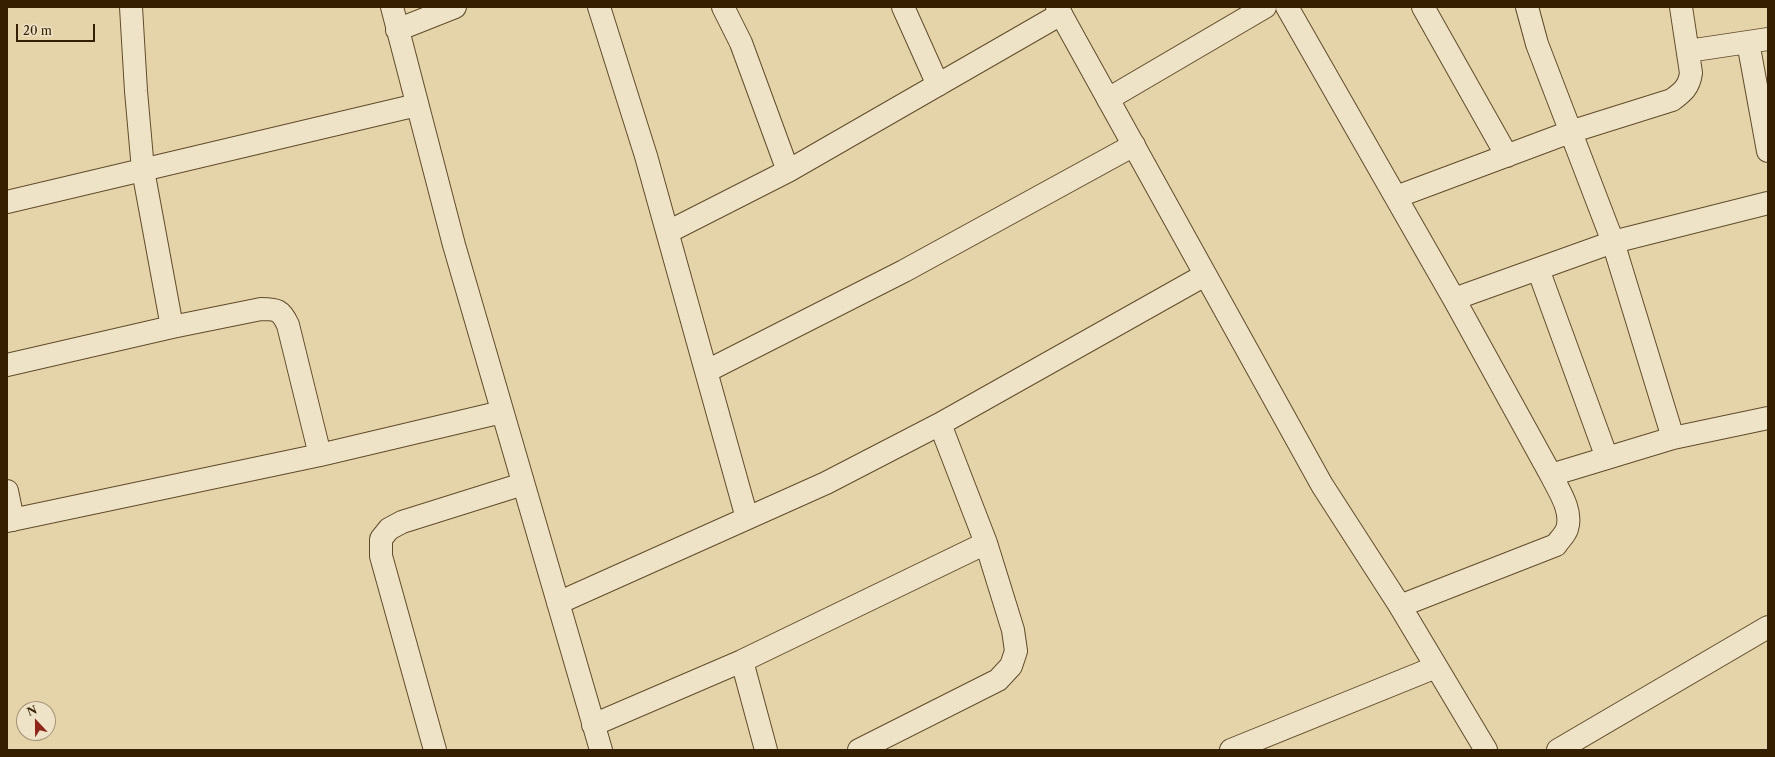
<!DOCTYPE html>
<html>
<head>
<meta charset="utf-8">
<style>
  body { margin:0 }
  #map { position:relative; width:1775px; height:757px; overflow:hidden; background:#e5d3a9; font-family:"Libre Caslon Text",serif }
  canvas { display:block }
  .frame { position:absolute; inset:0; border:8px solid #341f00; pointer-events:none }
  .north { position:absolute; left:16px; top:701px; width:40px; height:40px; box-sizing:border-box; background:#eee2c7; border:1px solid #a49477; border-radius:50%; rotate:338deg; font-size:11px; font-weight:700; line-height:16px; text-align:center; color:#341f00 }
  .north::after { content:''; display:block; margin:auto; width:14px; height:18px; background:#8f2418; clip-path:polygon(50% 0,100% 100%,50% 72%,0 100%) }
  .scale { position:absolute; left:16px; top:24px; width:79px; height:18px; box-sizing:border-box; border:2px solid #341f00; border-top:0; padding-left:5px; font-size:12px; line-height:14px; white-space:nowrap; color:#341f00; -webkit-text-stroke:3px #eee2c7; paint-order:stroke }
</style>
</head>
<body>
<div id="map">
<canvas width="1775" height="757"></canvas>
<div class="frame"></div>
<div class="north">N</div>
<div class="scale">20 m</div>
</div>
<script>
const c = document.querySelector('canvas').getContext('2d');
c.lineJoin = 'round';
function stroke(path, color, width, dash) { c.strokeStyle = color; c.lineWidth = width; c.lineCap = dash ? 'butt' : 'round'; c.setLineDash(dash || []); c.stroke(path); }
const minor = new Path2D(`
  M131,7L136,91L143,170L172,327
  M392,7L454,245L601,750
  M599,7L646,156L747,518
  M723,7L741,43L788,171
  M903,7L938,85
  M1287,7L1454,299L1613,242L1537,44L1527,7
  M1423,7L1507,156
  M397,30L455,7
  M1748,42L1768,151
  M1688,51L1768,39
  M1108,99L1265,7
  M1396,197L1570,132L1672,100C1683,92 1689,87 1691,73L1681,7
  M7,202L417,105
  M668,232L788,171L1061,14
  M1538,269L1607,458
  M1454,299L1551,475L1673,438L1613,242L1768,203
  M7,365L172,327L261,309C277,309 281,310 288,325L320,455
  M707,371L904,271L1134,145
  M1673,438L1768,418
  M7,491L13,520
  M7,521L320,455L502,412
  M558,603L826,483L940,424L1205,275
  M1400,606L1556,545C1559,540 1565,535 1567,529C1573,511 1559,491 1551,475
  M742,661L766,750
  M593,725L742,661L986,543
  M435,750L381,556V539L389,529L402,522L523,484
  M859,750L998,680L1011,666L1016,651L1013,630L986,543L940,424
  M1231,750L1436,667
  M1558,750L1768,627`);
const tertiary = new Path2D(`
  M1057,7L1322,485L1400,606L1486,750`);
stroke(minor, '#604c2a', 24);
stroke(tertiary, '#604c2a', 24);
stroke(minor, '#eee2c7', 22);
stroke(tertiary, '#eee2c7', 22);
</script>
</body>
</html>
